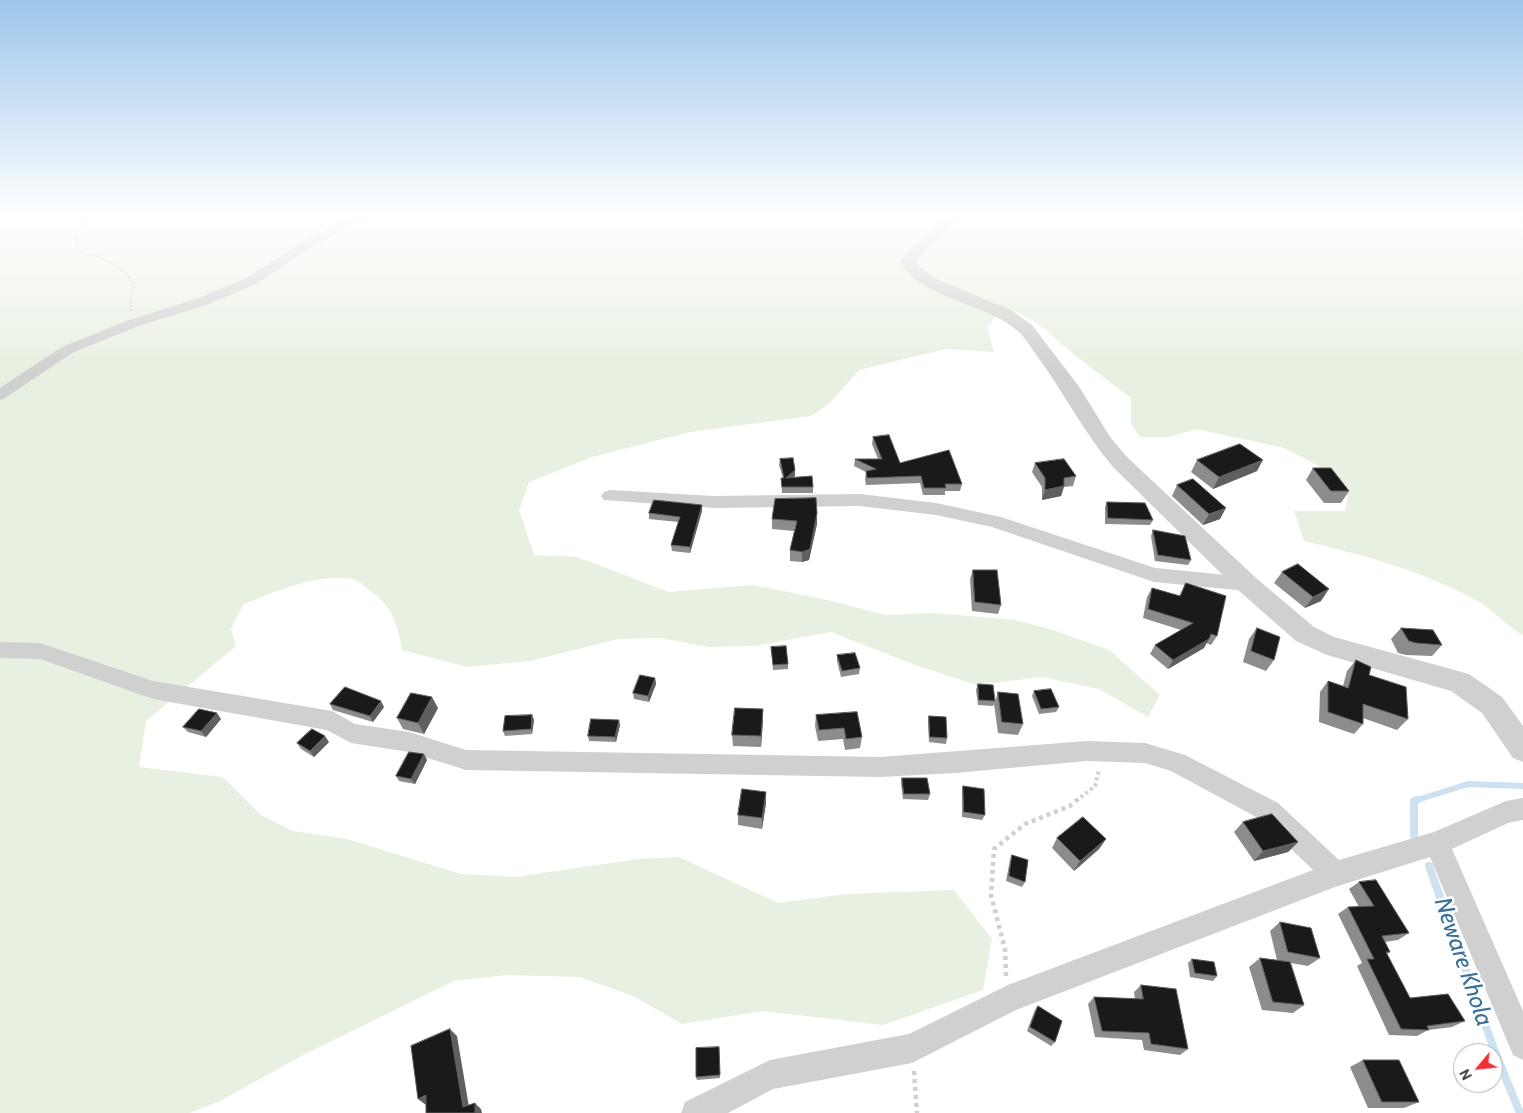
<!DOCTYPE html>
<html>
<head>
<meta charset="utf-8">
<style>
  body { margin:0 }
  #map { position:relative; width:1523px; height:1113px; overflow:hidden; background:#fff; font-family:Cabin,sans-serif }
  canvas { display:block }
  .north { position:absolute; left:1453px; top:1043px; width:50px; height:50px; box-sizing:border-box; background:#fff; border:1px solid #adadad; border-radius:50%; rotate:242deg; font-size:14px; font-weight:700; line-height:20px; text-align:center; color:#333 }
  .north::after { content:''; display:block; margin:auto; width:18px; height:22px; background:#ef3035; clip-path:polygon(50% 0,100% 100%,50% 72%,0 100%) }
</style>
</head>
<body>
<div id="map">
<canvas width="1523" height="1113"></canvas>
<div class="north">N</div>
</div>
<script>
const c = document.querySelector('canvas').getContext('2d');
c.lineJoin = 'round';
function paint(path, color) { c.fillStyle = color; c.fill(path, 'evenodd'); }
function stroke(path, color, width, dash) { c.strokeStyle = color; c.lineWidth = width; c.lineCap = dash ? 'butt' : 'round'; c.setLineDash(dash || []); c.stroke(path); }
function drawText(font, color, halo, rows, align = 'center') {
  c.font = font + ' Cabin,sans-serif'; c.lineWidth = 5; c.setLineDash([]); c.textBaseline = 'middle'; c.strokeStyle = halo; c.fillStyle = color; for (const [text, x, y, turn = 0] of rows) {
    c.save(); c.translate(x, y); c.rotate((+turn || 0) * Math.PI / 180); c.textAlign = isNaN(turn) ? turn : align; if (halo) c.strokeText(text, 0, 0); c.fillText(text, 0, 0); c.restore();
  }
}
const green = new Path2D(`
  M0,217H1523V635C1505,626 1492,608 1474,599C1420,570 1363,555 1304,541L1294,511H1345L1348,497L1330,472L1284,448L1197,429L1169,437H1140L1131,424V398C1111,383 1091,368 1072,353C1048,333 1037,318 1005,308L987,326L994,352L946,349L859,370L830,403L811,416L690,432L592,457L529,482L519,510L534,555L577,557L669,592L753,585L827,600L886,615L934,613L1015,620L1050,629L1109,650L1160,695L1148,717L1099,689L1041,677L977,685L915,665L831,632L755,646L709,647L660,638L619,639L530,661L467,667L402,650C397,621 392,606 368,589C364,586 359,581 355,580C325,571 271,592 243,605L231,629L236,646L146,721L139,767L223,777L261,815L293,831L347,839L461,874L516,877L638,859L679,857L778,903L847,894L954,890L992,939L983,990L883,1025L762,1011L682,1024L633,996L580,977L507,975L454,981L303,1055L220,1101L190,1113H0Z`);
const streamFar1 = new Path2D(`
  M1414,801L1468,784L1523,786`);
const stream = new Path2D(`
  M1414,835V801L1417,800
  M1429,866L1495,1052L1520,1113`);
const pathFar2 = new Path2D(`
  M85,217L77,232V246C84,257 91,254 101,258C113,262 130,275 135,286L130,296L131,311`);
const pathFar1 = new Path2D(`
  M1076,801L1095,786L1099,769`);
const path = new Path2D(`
  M1006,976L1005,949L991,895L994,849L1025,824L1070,806L1077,800
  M914,1071L917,1113`);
const minor = new Path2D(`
  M350,217H365L310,248L256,284L206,305L136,327L72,353L5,398L0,400V388L62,347L126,321L196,299L246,278L302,242Z
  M610,490L714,496L860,494L936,503L1001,517L1155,568L1247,577L1254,579L1257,584L1254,589L1247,591L1154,582L992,527L936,515L860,506L714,508L604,500L601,496L604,492Z
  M0,642L40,643L153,681L332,711L355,724L409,732L466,750L881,757L1087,741L1145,743L1185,755L1278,803L1339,860L1434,832L1506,801L1523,798V820L1508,823L1452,849L1523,1011V1060L1513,1055L1430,857L1335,887L1016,1010L912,1063L773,1089L728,1113H681L685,1102L770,1060L909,1034L1008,985L1313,870L1260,819L1171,771L1145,763L1087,761L955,773L881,777L466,770L409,752L351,743L327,730L153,699L40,659L0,658Z`);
const tertiary = new Path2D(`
  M941,217H955C950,240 925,242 917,262L920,267L934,278L1011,310L1032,325L1080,388L1110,437L1127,457L1256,578L1314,627L1334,637L1469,674L1502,697L1523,726V762L1513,758L1482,713L1451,691L1327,655L1296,641L1238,590L1113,467C1085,434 1065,395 1040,360C1033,351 1027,340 1020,333C989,303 919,299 901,262C910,241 936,237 941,217Z`);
const wall = new Path2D(`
  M873,437L900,463L962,484L960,491H945V495H923L920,483L866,485L865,479L866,472L854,466L855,459H878L872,444Z
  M780,459L795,470V476L793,477L813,487V493H782L781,478H783L779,465Z
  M1197,460L1257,471L1213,489L1191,472Z
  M1035,463L1076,476L1073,486L1064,487L1061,496L1042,500V487L1032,472Z
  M1313,468L1349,491L1341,503H1324L1306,480Z
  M1177,485L1220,519L1203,525L1172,496Z
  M1107,502L1153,520L1150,525L1105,524V507Z
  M702,505V511L690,553L672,551L671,545L678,522L649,519V513Z
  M817,513V524L809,560L802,562L790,561V550L794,531L772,529V519Z
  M1153,530L1191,560L1188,565L1155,561L1151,536Z
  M973,570L1001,605L998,614L972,611L970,579Z
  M1282,572L1321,601L1305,608L1274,583Z
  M1186,583L1217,636L1211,645L1206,643L1204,648L1168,669L1150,654L1155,645L1181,630L1143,618L1147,597L1152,588L1179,596Z
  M1257,628L1274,660L1266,671L1243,662L1249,639Z
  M1401,628L1442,645L1432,656L1406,655L1398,653L1391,639Z
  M771,647L788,664V669L773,670Z
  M837,655L860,668L859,674L841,677L837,661Z
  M1356,660L1408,719L1397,730L1363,718V724L1354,734L1319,722L1320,692L1328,681L1343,686L1347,671Z
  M655,678L656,684L649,702L634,699L633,693Z
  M978,684L995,701L993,706L978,705L976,690Z
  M1034,691L1059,707L1056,712L1039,714L1032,696Z
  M998,692L1023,724L1018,735L998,733L994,704Z
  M330,704L384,707L373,722L333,710Z
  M438,708L424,734L403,729L397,718Z
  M857,712L862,737L860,748L845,750L843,739L818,741L815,726L816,715Z
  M532,715L534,720L532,734L505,736L503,731Z
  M929,716L947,738L946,744L929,742L928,722Z
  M221,719L206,737L188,732L183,727Z
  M763,720L761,747L733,746L732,735Z
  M620,725L616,742L589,741L588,736Z
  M329,742L314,757L301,749L297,743Z
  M424,754L427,760L415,784L399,781L396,776Z
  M902,778L930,794L928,800L903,799L901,783Z
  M963,786L985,815L982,820L962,817V791Z
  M766,792V803L762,829L738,825V815Z
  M1243,822L1298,842L1288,852L1254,861L1234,832Z
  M1057,838L1106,839L1099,849L1074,871L1052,848Z
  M1012,855L1025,882L1022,887L1006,881L1010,860Z
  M1359,882L1409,933L1398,940L1385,942L1390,952L1387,954L1410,998L1465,1021L1452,1027L1428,1030L1417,1036L1389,1035L1357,966L1362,963L1338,914L1348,907H1359L1349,889Z
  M1280,922L1320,958L1308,966L1291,963L1304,1005L1293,1013L1262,1010L1249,967L1260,958L1277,960L1270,931Z
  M1192,959L1217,976L1213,981L1190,977L1188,963Z
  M1141,985L1188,1049L1180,1055L1144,1050L1142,1040L1095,1037L1088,1004L1094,997L1135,999L1134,992Z
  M1038,1006L1055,1042L1051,1046L1027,1031L1035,1010Z
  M719,1047L720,1078L697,1080L696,1077Z
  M1363,1060L1419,1102L1404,1108H1368L1350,1067Z`);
const shadedWall = new Path2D(`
  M1263,460L1257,471L1213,489L1219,477Z
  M795,470V476L786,484V478Z
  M1064,486L1061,496L1042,500L1045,490Z
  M702,505V511L690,553V547Z
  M1226,508L1220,519L1203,525L1209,514Z
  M817,513V524L809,560L802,562V552Z
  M1329,589L1321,601L1305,608L1313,597Z
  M1209,639L1204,648L1168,669L1173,660Z
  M655,678L656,684L649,702L648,696Z
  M432,697L438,708L424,734L418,723Z
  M381,701L384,707L373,722L370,716Z
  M763,709V720L761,747V736Z
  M217,713L221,719L206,737L201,731Z
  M532,715L534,720L532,734L531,729Z
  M619,720L620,725L616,742L615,737Z
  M325,736L329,742L314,757L310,751Z
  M424,754L427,760L415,784L411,779Z
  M766,792V803L762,829V818Z
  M1106,839L1099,849L1074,871L1080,861Z
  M1298,842L1288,852L1254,861L1263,851Z
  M450,1029L457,1036L470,1113L463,1107Z
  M426,1095V1105L418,1099Z
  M475,1103L481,1109L482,1113H475Z`);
const building = new Path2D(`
  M889,435L900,463L949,450L962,484H945L946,488H924L921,476L867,478L866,471L876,469L855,459H882L873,437Z
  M1240,444L1263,460L1219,477L1197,460Z
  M793,458L795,470L786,478L812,476L813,487H782L781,478H784L780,459Z
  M1064,459L1076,476L1064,478V486L1045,490V478L1035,463Z
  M1313,468H1331L1349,491H1331Z
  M1193,479L1226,508L1209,514L1177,485Z
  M816,498L817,513L810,549L802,552L790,550L797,521L772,519L775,499Z
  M654,500L702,505L690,547L671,545L680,517L649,513Z
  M1107,502L1145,503L1153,520L1108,518Z
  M1153,530L1185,536L1191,560L1158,555Z
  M1298,564L1329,589L1313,597L1282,572Z
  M973,570H997L1001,605L975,602Z
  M1186,583L1226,596L1217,636L1211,634L1209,639L1173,660L1155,645L1193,623L1148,609L1152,588L1180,596Z
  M1257,628L1280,637L1274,660L1251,651Z
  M1401,628L1433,630L1442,645L1416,643L1409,641Z
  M786,646L788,664L773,665L771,647Z
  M855,653L860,668L842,671L837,655Z
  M1356,660L1371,667L1369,675L1406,687L1408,719L1363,704V724L1328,712V681L1348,688Z
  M640,675L655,678L648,696L633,693Z
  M978,684L993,685L995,701L979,700Z
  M345,687L381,701L370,716L330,704Z
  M1051,689L1059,707L1041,709L1034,691Z
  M998,692L1018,694L1023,724L1002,722Z
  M411,693L432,697L418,723L397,718Z
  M735,708L763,709L761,736L732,735Z
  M199,709L217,713L201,731L183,727Z
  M857,712L862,737L846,739L844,728L819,730L816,715Z
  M532,715L531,729L503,731L505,716Z
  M929,716L946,717L947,738L930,737Z
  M591,719L619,720L615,737L588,736Z
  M312,729L325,736L310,751L297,743Z
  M409,752L424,754L411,779L396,776Z
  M902,778H927L930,794H904Z
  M963,786L984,789L985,815L964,812Z
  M742,789L766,792L762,818L738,815Z
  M1272,814L1298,842L1263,851L1243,822Z
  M1083,817L1106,839L1080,861L1057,838Z
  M1012,855L1028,860L1025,882L1009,876Z
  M1376,880L1409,933L1382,936L1390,952H1386L1410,998L1448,994L1465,1021L1427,1026L1429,1030L1401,1029L1367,959H1374L1348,907L1374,906L1359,882Z
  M1280,922L1311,928L1320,958L1288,952Z
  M1260,958L1290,962L1304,1005L1273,1002Z
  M1192,959L1214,962L1217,976L1195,973Z
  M1141,985L1176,989L1188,1049L1151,1044L1149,1033L1102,1031L1094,997L1143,999Z
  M1038,1006L1062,1021L1055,1042L1030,1027Z
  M450,1029L463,1107L475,1103V1113H426V1095L418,1099L411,1046Z
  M719,1047L720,1075L696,1077V1048Z
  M1363,1060H1399L1419,1102H1382Z`);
const nearWaternames = [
  ["Neware Khola",1463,962,71]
];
paint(green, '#e8f0e1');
stroke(streamFar1, '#cde1f0', 6);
stroke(stream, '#cde1f0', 8);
stroke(pathFar2, '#d0d0d0', 2, [2, 2]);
stroke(pathFar1, '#d0d0d0', 4, [3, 3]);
stroke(path, '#d0d0d0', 4.5, [4, 4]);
paint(minor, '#d0d0d0');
paint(tertiary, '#d0d0d0');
paint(wall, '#8c8c8c');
paint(shadedWall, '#5f5f5f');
paint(building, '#1a1a1a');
stroke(building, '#5f5f5f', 1);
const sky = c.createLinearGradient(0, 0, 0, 373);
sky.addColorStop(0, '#9dc6eb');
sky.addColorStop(0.58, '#fff');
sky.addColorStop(1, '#ffffff00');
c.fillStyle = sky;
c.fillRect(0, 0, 1523, 373);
drawText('italic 24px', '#3a719b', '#fff', nearWaternames);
</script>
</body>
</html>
